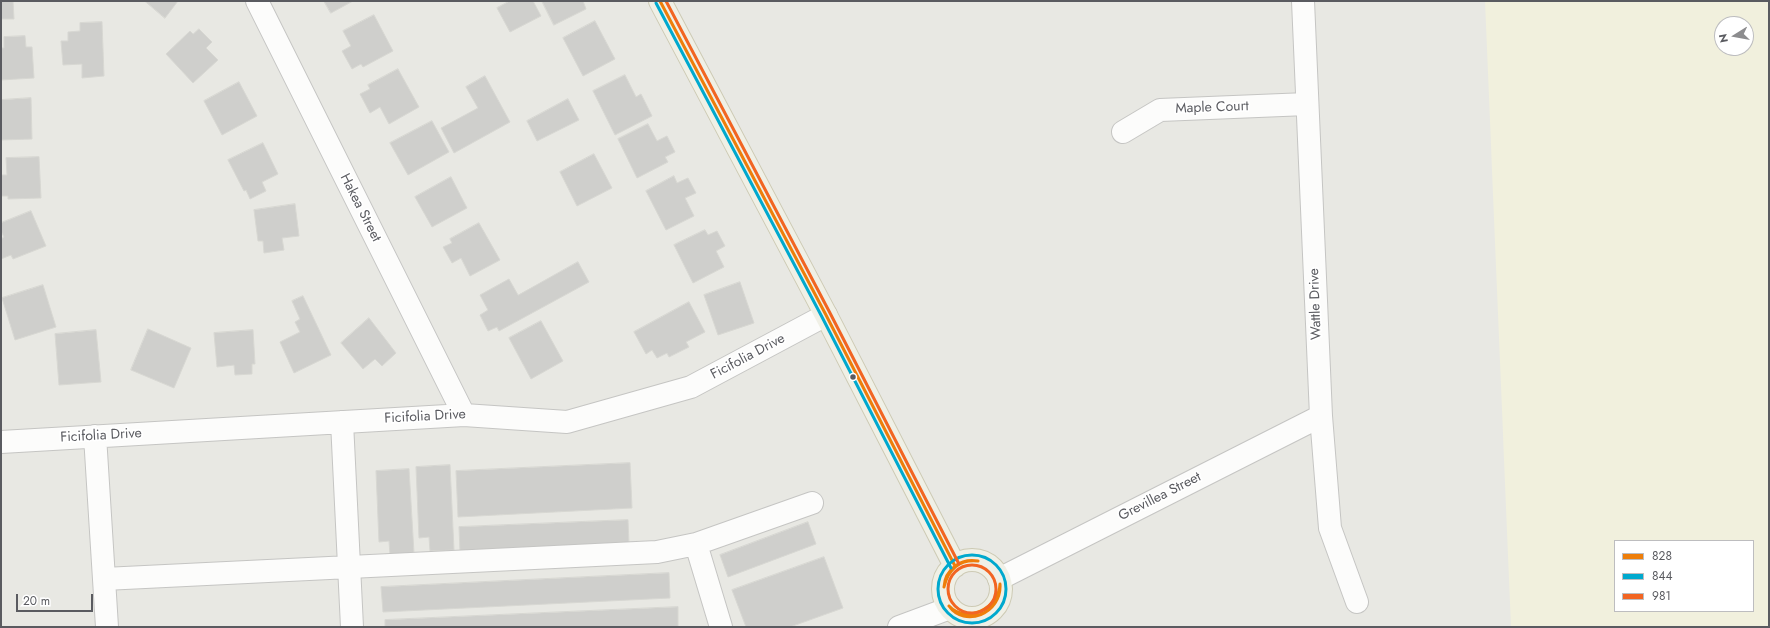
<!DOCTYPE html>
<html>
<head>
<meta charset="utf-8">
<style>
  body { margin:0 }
  #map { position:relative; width:1770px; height:628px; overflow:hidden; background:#e8e8e3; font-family:Jost,sans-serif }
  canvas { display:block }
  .frame { position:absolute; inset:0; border:2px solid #5a5b60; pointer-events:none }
  .legend { position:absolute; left:1614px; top:540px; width:140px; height:72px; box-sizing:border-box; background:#fff; border:1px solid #bdbdbf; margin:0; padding:5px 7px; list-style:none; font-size:12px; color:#5a5b60 }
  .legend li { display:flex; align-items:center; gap:8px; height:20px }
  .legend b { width:20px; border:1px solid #bdbdbf }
  .north { position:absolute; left:1714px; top:16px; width:40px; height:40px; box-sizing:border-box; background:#fff; border:1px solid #bdbdbf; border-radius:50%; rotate:259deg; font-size:11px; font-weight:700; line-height:16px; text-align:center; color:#5a5b60 }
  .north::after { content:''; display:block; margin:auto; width:14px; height:18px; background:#8c8c8e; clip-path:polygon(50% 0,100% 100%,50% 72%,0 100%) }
  .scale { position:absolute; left:16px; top:594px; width:77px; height:18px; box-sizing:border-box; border:2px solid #5a5b60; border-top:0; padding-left:5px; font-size:12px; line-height:14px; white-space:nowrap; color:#5a5b60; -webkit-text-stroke:3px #fff; paint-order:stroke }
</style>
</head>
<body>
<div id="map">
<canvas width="1770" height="628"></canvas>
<div class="frame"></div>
<ul class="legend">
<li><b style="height:5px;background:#ee7e0a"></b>828</li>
<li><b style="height:5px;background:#00a9ce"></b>844</li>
<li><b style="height:5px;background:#f26522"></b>981</li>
</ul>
<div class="north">N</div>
<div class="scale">20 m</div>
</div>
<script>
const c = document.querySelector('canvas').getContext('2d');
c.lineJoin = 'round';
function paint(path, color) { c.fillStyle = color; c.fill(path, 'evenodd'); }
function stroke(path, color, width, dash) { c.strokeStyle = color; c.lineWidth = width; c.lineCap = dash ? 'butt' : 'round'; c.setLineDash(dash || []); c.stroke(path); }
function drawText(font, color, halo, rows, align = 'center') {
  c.font = font + ' Jost,sans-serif'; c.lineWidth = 3.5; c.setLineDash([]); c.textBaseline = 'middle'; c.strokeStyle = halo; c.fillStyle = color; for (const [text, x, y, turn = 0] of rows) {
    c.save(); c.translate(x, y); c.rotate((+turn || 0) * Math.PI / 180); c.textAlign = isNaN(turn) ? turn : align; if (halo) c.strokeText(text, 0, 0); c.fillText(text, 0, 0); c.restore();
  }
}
const commercial = new Path2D(`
  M1485,1H1769V627H1511ZM1722,24H1746V48H1722ZM1615,541H1753V611H1615Z`);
const building = new Path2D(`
  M1,1H13L14,19H1Z
  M145,1H178L165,18Z
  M324,1H353L331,13Z
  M510,1H533L541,16L510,32L497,8Z
  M542,1H583L586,9L554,25Z
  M374,15L393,51L363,67L361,64L352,69L342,51L351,46L343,31Z
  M595,21L615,59L583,76L563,38Z
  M102,22L104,76L82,78V64L63,65L61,41H68V32L80,31V23Z
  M199,29L212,42L206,48L218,60L193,83L166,54L190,31L193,34Z
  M25,36L26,47H32L34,78L1,80V48H4V37Z
  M398,69L419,107L389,124L380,107L370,113L360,94L370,89L368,85Z
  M625,75L636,97L641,94L652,116L615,135L593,91Z
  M485,76L510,122L454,153L441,128L478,108L466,87Z
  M239,82L257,116L222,135L204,101Z
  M31,98L32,139L1,140V100Z
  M568,99L579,120L537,141L527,121Z
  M432,121L449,152L408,175L390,143Z
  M648,124L657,141L667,136L675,152L665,157L668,162L637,178L618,139Z
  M263,143L278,174L262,182L266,191L250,199L246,190L244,191L228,160Z
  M594,154L612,188L577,206L560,172Z
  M39,157L41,198L8,199V196H1V175H7L6,158Z
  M674,176L677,183L688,178L696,193L685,198L694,216L666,230L646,191Z
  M451,177L467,208L432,227L415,197Z
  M295,204L299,236L282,238L284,250L264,253L263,241H258L254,210Z
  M31,211L46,246L13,259L11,255L1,259V239L4,237L1,231V223Z
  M479,223L500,260L470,276L461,258L452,263L443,247L452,243L450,239Z
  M705,230L708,235L717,231L725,246L716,251L724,267L693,283L674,245Z
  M578,262L589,282L499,331L497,327L488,331L480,315L488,310L480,295L509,279L518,295Z
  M740,282L754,323L718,335L704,295Z
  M43,285L56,327L15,340L2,298Z
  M303,296L331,355L294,373L280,342L300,332L295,322L300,319L292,301Z
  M689,302L705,332L686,342L689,347L669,357L667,353L657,358L652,350L646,354L634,332Z
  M369,318L396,353L382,366L375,359L363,369L341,343Z
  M541,321L563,361L531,379L509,338Z
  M148,329L191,348L174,388L131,370Z
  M96,330L101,382L59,385L55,334Z
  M253,330L255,364H252V374L235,375L234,365L217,367L214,333Z
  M630,463L632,508L458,517L456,471Z
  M450,465L454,550L430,551L429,537L419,538L416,467Z
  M409,469L414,553L390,555L389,541L379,542L376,471Z
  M628,520L629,544L460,551L459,527Z
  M808,522L816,544L728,577L720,555Z
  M824,557L843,608L790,627H746L732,590Z
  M669,573L670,598L383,612L381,587Z
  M678,607V627H385V620Z`);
const minor = new Path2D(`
  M257,1L464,415
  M1303,1L1321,416L1330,528L1357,602
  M1123,132L1160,110L1307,104
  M342,422L352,627
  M95,436L107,627
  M1,442L464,415L567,422L691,387L826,315
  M696,544L721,627
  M104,579L657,552L696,544L812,503
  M999,579L1321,416
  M899,627L950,608`);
const major = new Path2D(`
  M660,1L826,315L955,566
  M943 589a29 29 0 1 1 58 0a29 29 0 1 1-58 0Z`);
const bus1 = new Path2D(`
  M660,1L826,315L955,566
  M944,587C945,569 961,558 978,561
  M944,587C948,569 960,559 978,561
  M949,606C966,624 999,609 1000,584
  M949,606C964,628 1002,614 1000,584`);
const bus2 = new Path2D(`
  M656,3L822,317L951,568
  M938 589a34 34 0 1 1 68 0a34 34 0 1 1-68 0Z`);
const bus3 = new Path2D(`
  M666,1L830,313L959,564
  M948 589a24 24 0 1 1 48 0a24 24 0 1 1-48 0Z`);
const markers = [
  [853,377,3.5,"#5a5b60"]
];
const streetNames = [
  ["Maple Court",1212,108,-2],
  ["Hakea Street",360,208,63],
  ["Wattle Drive",1316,304,-92],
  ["Ficifolia Drive",748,357,-28],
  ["Ficifolia Drive",425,417,-3],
  ["Ficifolia Drive",101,436,-3],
  ["Grevillea Street",1160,497,-27]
];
paint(commercial, '#f1f0dd');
paint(building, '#cfcfcc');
stroke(building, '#d7d7d2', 1);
stroke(minor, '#c5c5c3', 24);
stroke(major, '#cdcab4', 24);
stroke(minor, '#fcfcfb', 22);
stroke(major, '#f0f0e6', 22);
stroke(bus1, '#ee7e0a', 3);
stroke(bus2, '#00a9ce', 3);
stroke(bus3, '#f26522', 3);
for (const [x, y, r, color] of markers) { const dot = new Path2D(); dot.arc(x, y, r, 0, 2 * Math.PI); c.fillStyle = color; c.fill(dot); stroke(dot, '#fff', 1.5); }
drawText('14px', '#5a5b60', '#fff', streetNames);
</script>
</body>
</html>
